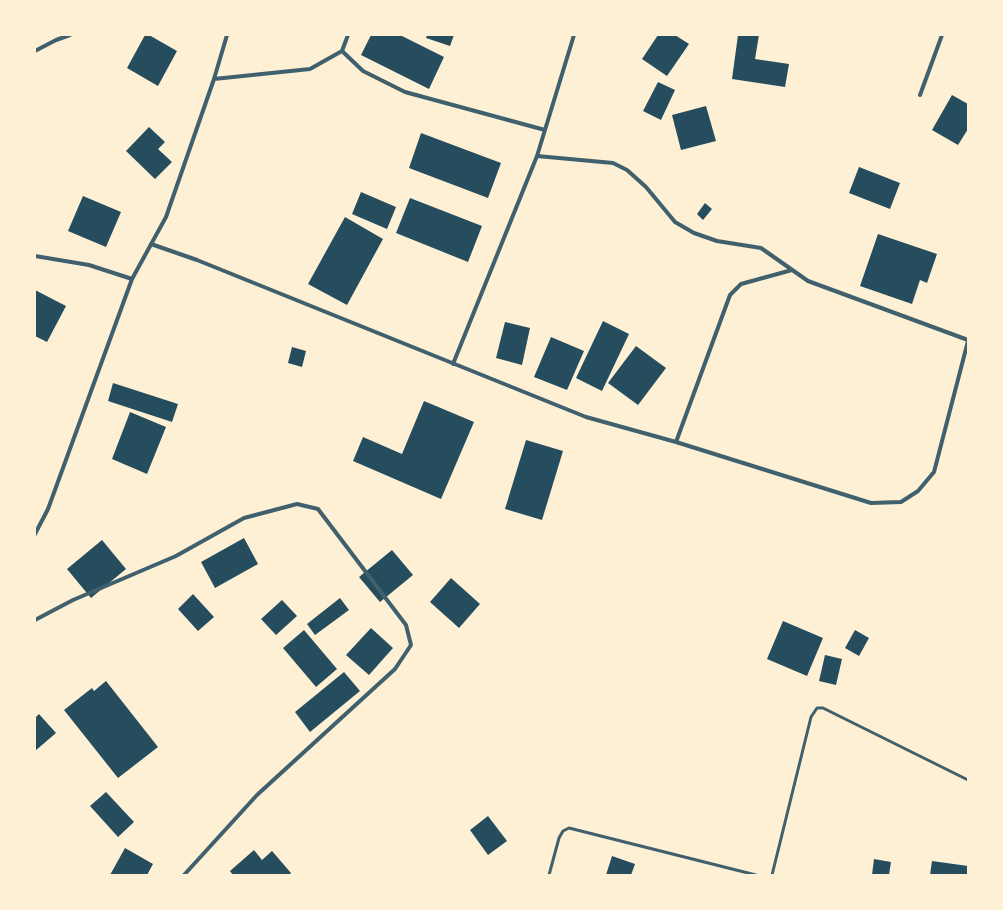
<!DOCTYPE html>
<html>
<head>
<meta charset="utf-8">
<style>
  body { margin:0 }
  #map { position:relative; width:1003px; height:910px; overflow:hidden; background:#fdf0d5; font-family:"Roboto Serif",serif }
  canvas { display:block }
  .frame { position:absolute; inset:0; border:36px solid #fdf0d5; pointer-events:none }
</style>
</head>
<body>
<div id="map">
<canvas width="1003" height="910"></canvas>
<div class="frame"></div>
</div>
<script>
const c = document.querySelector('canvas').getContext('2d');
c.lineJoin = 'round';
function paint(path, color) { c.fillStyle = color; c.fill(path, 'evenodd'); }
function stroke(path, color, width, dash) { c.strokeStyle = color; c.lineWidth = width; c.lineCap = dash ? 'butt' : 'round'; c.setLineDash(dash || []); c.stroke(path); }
const building = new Path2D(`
  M145,35H149L177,51L158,86L127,68Z
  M371,35H400L444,57L429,89L361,55Z
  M427,35H454L450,46L426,38Z
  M658,35H675L689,44L667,76L642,59Z
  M738,35H759L755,59L789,64L785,87L732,79Z
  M658,82L675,90L661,120L643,111Z
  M952,95L968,104V129L958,145L932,130Z
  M706,106L716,141L681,150L672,115Z
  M149,127L165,142L158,149L172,162L155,179L126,151Z
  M421,133L501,163L488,198L409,168Z
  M859,167L900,183L890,209L849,193Z
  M361,192L396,207L387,229L352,214Z
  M83,196L121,212L106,247L68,231Z
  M410,198L482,226L468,262L396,233Z
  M705,203L712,209L703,220L697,214Z
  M345,217L383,239L347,305L308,284Z
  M878,234L937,254L927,283L920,280L912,304L860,286Z
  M35,290L66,306L47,342L35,336Z
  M603,321L629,334L602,391L576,378Z
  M505,322L530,328L522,365L496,358Z
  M551,337L584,351L567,390L534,377Z
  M636,346L666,368L638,405L608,383Z
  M292,347L306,351L302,367L288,363Z
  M113,383L178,404L172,422L108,401Z
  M424,401L474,422L441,499L353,461L363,437L402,454Z
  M130,412L166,427L147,474L112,459Z
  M526,440L563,451L542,520L505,509Z
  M244,538L258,564L215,588L201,562Z
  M102,540L126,569L91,598L67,569Z
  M392,550L413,575L380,602L359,577Z
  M451,578L480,604L459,628L430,602Z
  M193,594L214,617L198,631L178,609Z
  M340,598L349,610L315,635L307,624Z
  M282,600L297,616L276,635L261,619Z
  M783,621L823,638L807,676L767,659Z
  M371,628L393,648L369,675L346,655Z
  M304,630L337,669L316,687L283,648Z
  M855,630L869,638L859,656L845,648Z
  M825,655L842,659L836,685L819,681Z
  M344,672L360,691L310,732L295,712Z
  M106,681L158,747L118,778L64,710L92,688L94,691Z
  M39,714L56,733L35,751V718Z
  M106,792L134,822L118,837L90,806Z
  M488,816L507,841L488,855L470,830Z
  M125,848L153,864L147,875H110Z
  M254,850L262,860L272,851L291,873L289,875H233L230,871Z
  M612,856L635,864L631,875H606Z
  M874,859L891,862L889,875H872Z
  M932,861L968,866V875H930Z`);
const service = new Path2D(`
  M549,875L559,838L563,831L569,828L756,875
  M772,875L811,717L817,708H823L968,780`);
const minor = new Path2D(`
  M35,51L56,40L70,35
  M342,51L363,71L405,92L545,130
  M214,79L310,69L342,51L348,35
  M920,95L942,35
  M537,156L613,163L627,170L646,187L675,222L694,233L717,241L761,248L808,281L968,340
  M151,244L197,260L586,417L676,442L871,503L901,502L918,491L934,472L968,341
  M35,256L89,265L132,279
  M453,364L537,156L574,35
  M676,442L730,295L741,284L792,270
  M35,534L48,509L132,279L166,217L214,79L227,35
  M35,620L73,600L176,556L244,518L297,504L318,509L406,625L411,645L395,669L257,795L184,875`);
paint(building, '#264d5e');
stroke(service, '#3f606c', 3);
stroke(minor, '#3f606c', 4);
</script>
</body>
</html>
